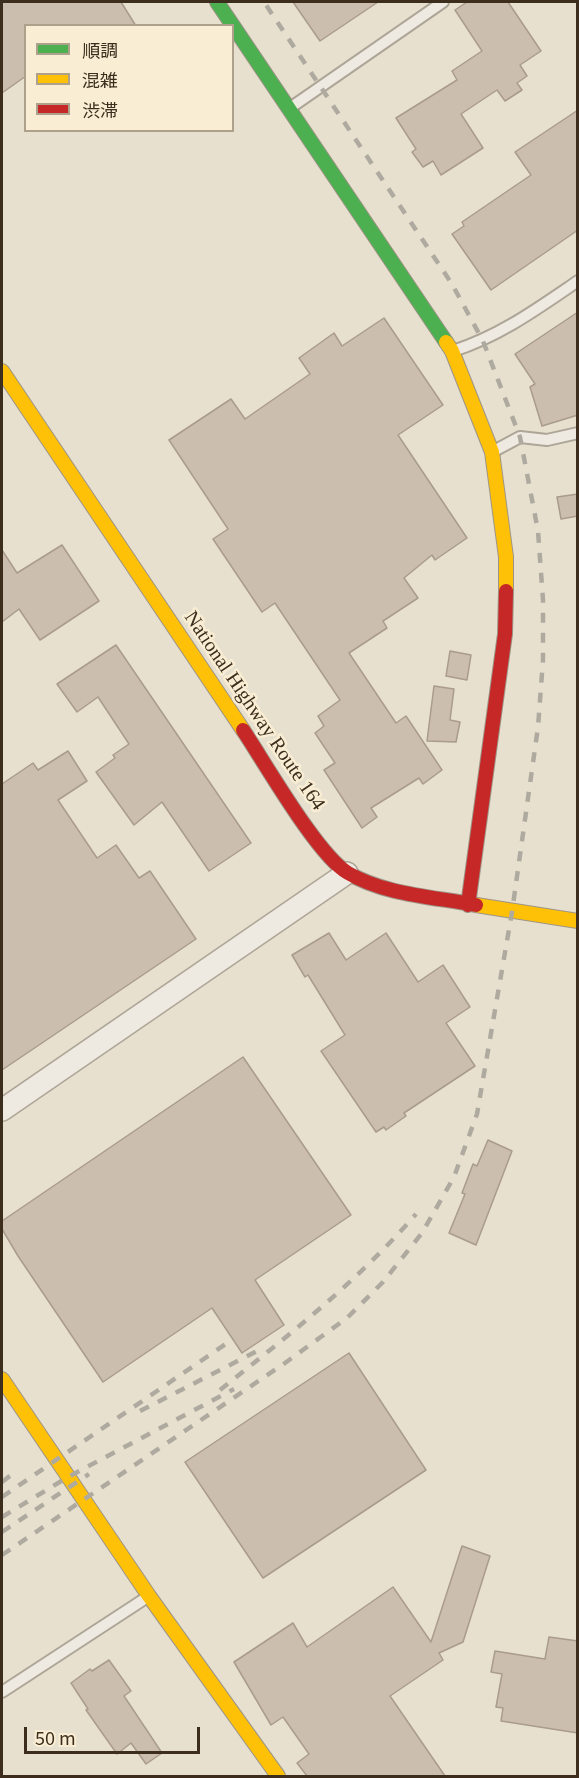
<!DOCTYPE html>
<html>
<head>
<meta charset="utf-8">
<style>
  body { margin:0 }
  #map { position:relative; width:579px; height:1778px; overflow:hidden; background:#e8e0ce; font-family:Georgia,"Noto Sans JP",serif }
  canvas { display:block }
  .frame { position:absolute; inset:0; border:3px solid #3d2d1d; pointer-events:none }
  .legend { position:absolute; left:24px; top:24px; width:210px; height:108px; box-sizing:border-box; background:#f9eed4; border:2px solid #aea18b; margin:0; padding:8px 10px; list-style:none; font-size:18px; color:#3d2d1d }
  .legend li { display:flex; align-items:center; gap:12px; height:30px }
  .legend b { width:30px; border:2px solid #aea18b }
  .scale { position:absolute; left:24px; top:1727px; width:176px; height:27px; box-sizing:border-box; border:3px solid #3d2d1d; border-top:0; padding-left:8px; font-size:18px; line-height:21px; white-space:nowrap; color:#3d2d1d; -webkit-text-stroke:4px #f9eed4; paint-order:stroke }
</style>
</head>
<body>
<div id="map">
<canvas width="579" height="1778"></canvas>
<div class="frame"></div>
<ul class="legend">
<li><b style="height:8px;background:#4caf50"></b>順調</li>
<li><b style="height:8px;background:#ffc107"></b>混雑</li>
<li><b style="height:8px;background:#c62828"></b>渋滞</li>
</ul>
<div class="scale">50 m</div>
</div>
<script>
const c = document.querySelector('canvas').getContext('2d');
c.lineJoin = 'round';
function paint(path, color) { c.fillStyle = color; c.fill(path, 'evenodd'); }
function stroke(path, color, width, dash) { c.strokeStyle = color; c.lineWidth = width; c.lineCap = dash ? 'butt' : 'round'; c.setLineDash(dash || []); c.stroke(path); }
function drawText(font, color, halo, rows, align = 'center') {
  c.font = font + ' Georgia,serif'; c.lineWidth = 5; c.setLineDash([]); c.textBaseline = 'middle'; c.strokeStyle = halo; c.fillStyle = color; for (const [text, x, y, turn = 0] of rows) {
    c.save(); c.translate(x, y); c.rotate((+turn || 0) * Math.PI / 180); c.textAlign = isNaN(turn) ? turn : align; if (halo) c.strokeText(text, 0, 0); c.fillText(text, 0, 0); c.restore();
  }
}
const building = new Path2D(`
  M2,2H121L136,26H26V76L2,93Z
  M293,2H378L320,41Z
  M467,2H508L541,51L520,65L527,76L517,83L522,90L505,101L497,90L461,114L483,148L441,175L433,161L423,167L412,152L416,149L396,118L457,80L452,71L482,51L455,10Z
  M578,110V230L491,290L452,234L464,226L462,222L531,175L515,152Z
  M578,312V415L542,426L530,387L535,384L515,354Z
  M384,318L443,405L398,435L467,538L435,560L432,555L404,578L418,598L383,621L387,628L349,653L396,723L406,716L442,770L423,784L419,778L371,808L377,817L362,828L324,770L335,763L315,733L324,726L318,716L340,700L275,603L262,612L213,539L228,529L169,440L231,399L245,419L310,374L299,358L334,333L342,346Z
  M578,494V516L561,519L557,497Z
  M62,545L99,601L40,640L19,609L2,622V550L17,573Z
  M116,645L251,843L209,871L162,802L134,825L96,772L115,758L113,755L129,744L98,697L77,712L57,684Z
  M450,651L471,655L467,680L446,676Z
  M434,686L454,689L450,720L460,722L456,742L427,741Z
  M68,751L87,781L58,800L97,858L116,845L139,878L150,871L196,939L2,1070V784L33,763L38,770Z
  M329,933L346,960L386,933L418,982L443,965L470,1007L446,1023L475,1066L404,1113L406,1116L386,1130L384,1127L376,1132L321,1051L345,1035L308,975L305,977L292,955Z
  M243,1057L351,1215L255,1280L284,1325L242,1353L212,1308L103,1382L18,1256L2,1229V1221Z
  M488,1140L512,1151L476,1245L449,1233L465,1194L462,1193L473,1164L477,1166Z
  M349,1353L426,1470L263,1578L185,1462Z
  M462,1546L490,1556L463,1642L439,1653L443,1660L390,1696L445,1776H307L297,1763L309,1754L283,1717L271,1725L234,1662L293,1623L307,1647L393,1587L431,1642Z
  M549,1637L578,1641V1733L501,1721L503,1708L496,1707L502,1674L491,1672L495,1651L545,1659Z
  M109,1660L131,1691L124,1696L162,1753L146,1764L131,1743L117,1754L86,1710L88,1709L71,1683L90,1669L92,1671Z`);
const lane = new Path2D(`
  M290,108L443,2
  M453,351C500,336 537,309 578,281
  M492,452L520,437L547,440L578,433
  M2,1692L149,1596`);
const street = new Path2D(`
  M2,1110L347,873`);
const fast = new Path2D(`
  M217,2L446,342`);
const slow = new Path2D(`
  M446,342L452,351L492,452L506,557V591
  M2,371L243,730
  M476,905L578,921
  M2,1379L149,1596L278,1776`);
const jam = new Path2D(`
  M243,730C265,763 318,856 348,873C385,895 435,897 476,905
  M468,905L505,634L506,591`);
const rail = new Path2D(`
  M220,1390C289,1335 357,1282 416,1214
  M140,1411L263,1348
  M2,1482L11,1475
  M2,1497L233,1339
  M2,1517L68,1477L234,1389
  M2,1532L89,1474
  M2,1555L285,1363L347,1318L383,1282L422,1233L454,1177L477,1114L512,912L538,727L543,660V600L538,531L520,437L483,341L452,284L264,2`);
const streetNames = [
  ["National Highway Route 164",254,711,56]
];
paint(building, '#ccbeaf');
stroke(building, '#a99b8d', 1.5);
stroke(lane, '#ada597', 14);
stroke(street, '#ada597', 24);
stroke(fast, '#9d9487', 16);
stroke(slow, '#9d9487', 16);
stroke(jam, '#9d9487', 16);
stroke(lane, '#efeae1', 10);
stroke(street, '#efeae1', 21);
stroke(fast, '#4caf50', 14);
stroke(slow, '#ffc107', 14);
stroke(jam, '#c62828', 14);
stroke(rail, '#afaaa0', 4.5, [10, 10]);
drawText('20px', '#3d2d1d', '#f9eed4', streetNames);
</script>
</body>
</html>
